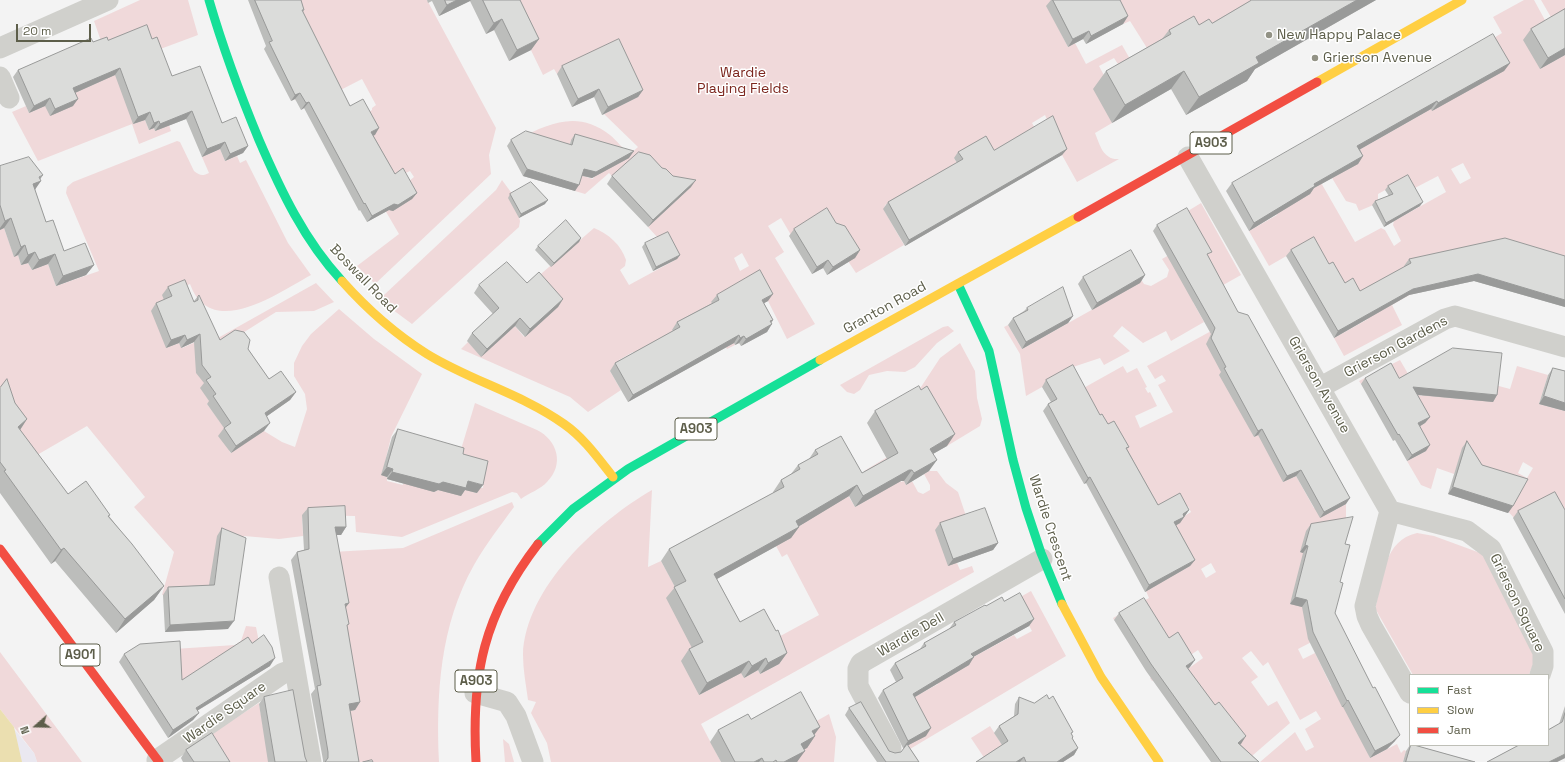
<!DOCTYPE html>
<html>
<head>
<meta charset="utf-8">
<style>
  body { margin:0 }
  #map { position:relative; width:1565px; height:762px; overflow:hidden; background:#f3f3f3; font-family:"Space Grotesk",sans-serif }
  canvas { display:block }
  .legend { position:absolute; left:1409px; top:674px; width:140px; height:72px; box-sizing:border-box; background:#fff; border:1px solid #bebfb7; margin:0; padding:5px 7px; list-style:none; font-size:12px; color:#5d5e4a }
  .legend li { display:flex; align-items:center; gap:8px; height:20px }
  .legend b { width:20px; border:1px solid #bebfb7 }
  .north { position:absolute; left:16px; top:706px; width:40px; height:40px; -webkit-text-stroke:3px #fff; paint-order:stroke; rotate:250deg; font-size:11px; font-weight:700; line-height:16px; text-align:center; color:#5d5e4a }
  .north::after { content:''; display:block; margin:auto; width:14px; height:18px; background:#5d5e4a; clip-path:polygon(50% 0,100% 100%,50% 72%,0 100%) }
  .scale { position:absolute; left:16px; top:24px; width:75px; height:18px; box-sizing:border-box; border:2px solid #5d5e4a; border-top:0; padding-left:5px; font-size:12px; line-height:14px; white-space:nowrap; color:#5d5e4a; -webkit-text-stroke:3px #fff; paint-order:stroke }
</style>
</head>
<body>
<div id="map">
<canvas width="1565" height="762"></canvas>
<ul class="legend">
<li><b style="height:5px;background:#16e098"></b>Fast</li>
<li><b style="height:5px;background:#ffcf43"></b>Slow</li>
<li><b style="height:5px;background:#f24e42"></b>Jam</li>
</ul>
<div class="north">N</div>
<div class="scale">20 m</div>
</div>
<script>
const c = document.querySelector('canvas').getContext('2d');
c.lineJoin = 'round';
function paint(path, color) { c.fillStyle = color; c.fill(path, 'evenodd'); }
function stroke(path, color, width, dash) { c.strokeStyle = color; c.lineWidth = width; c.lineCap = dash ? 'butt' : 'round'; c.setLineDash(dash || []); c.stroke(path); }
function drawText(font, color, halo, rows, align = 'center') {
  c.font = font + ' "Space Grotesk",sans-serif'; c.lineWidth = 3; c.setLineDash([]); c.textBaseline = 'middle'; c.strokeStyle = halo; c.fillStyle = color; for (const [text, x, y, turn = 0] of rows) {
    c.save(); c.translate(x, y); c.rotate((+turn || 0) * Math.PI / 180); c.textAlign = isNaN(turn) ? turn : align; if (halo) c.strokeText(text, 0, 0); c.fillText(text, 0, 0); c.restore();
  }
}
const green = new Path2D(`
  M140,0H188L198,35L155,51L133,124L145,120L149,130L154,128L155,131L169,125L171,131L139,144L132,124L38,161L12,112L26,106L29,113L101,81L102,44L94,21Z
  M293,0H427L496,128L489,155L491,174L375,284L357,266L399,234L385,210L404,185L414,177L410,171L389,181L356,119L372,110V108L376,105L362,79L323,99L318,90L296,101L295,99L330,82Z
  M516,0H1058L1047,6L1068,47L1075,43L1086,64L1122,45L1134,66L1123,72L1114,58L1099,66L1107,81L1112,123L1095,133C1100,145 1103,160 1119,159L1077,182L1062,155L1045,115L1032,123L1036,130L989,156L954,158L962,172L885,205L884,210L904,245L856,273L848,261L791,235L781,218L768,226L784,252L775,258L815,324L787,339L768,301L712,302L735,345L727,349L721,339L672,330L675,334L636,356L633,352L619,360L621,364L610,371L621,390L588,412L570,397L461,349L468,342L481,356L515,326L524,337L534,280L594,228C609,234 621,245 626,260L625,266L620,270L629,285L677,259L648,227L683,194L613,177L609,173L585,194L575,191L580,175L593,179L602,149L571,140L568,151L518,139C550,123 578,110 610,135C617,141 623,149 630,154L638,147L604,114L638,97L557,74L554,69L543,75L511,9ZM742,253L749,266L740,271L734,258Z
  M1110,0H1271L1157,64L1130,21L1123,24Z
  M1524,0H1534L1546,22L1540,69L1565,55V273L1551,260L1413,293L1392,305L1402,325L1344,356L1334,338L1368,319L1341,289L1309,243L1269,266L1249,231L1277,215L1269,200L1316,174L1355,242L1381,228L1385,230L1394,246L1401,241L1393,225L1394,221L1446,192L1438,176L1411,190L1405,179L1378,194V203L1359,211L1356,204L1346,201L1332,178L1357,164L1352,154L1424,113L1487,42L1502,33L1493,17ZM1463,163L1471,178L1460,184L1451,169Z
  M1541,0H1565V16L1552,19Z
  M177,141L180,142L194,171C200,176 203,176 209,173L202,157L220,149L225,161L237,156L240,163L246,160L288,243L311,275C278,293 211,341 190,284L163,295L166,304V348L179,343L182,348L198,341L209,343L316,283L334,302L314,311L276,312L230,341L196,367V373L208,378L201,388L210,402L207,404L226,430L230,453L264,431L282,442L295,447L307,409L305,394L294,376V363L302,346L311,334L339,309L374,339L422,374L391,437L382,475L387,477V481L403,485L404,481L434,492L438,490L461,495L463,489L477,493L479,487L483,488L484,476L459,456L475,403L537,430C557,440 565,464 547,482C541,489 529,493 521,499L517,493L512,492L402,537L356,532L355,516L302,515L303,536L279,539L244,536L240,546L206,604L189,594L162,595L174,552L134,507L145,497L87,426L25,462L0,412V230L4,228L14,256L18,255L21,265L28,263L32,270L48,264L56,286L99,271L66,193L67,187L73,182Z
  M502,180L513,195L520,221L519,227L412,324L385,304L382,301L384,295L496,190Z
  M1201,203L1241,275L1193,302L1204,322L1171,341L1166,331L1143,343L1122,326L1113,336L1130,351L1104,365L1100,358L1064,370L1058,378L1026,396L1020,354L1004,327L1008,325L1022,349L1120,294L1135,270L1144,284L1151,286L1167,277L1169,270L1162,259L1176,251L1183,214Z
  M948,326L954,331L937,343L915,367L905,372L887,371L869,375L860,390L854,394L847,392L840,385L943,327Z
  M1213,330L1222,370L1254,437L1270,428L1283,482L1296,476L1314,508L1324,503L1329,513L1346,504V528L1314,556L1319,612L1329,633L1298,649L1303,659L1315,653L1331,686L1341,682L1370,758L1397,744L1401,753L1404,750L1406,751L1403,762H1260L1295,732L1306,751L1314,747L1305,729L1321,719L1316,711L1300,720L1268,662L1263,666L1251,651L1242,658L1258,677L1251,682L1268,706L1277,701L1290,723L1245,762L1181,674L1203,658L1198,650L1152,681L1150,678L1184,657L1164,645L1131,610L1114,620L1113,618L1149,598L1146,591L1190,566L1160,531L1191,512L1188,506L1181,510L1154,511L1062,400L1123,366L1127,373L1137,368L1147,387L1145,388L1148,393L1150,392L1157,406L1135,416L1140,428L1173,412L1158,385L1166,381L1162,375L1155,379L1147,366ZM1211,563L1216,572L1206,578L1201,569Z
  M960,343L975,371L977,398L982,419L980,426L947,446L895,402L921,387L940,358Z
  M1400,360L1421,396L1441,385L1447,374L1444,397L1468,400L1495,385L1510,389L1517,366L1548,375L1539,404L1565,411V526L1514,518L1460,458L1454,474L1437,468L1431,489L1421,485L1407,461L1426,451L1395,440L1425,423L1386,370L1361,384L1359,381ZM1523,462L1533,468L1527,478L1518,473Z
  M889,456L901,482L904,481L906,485L912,481L918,492L923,494L930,490V485L924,474L929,471H937L946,483L958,492L967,519L957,563L960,570L972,566L974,572L701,724L721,762H551L547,743L531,713L536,702L528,700C526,685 523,670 523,655C525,588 598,521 652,490L648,567L661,561L678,592L692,641L699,695L721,683L740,669L744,678L758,670L760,674L779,664L773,640L819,615L787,554L782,557L756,509L783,536L803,524L797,513L838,478L855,507L877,494L864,471Z
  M512,502L514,507C500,526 486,544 474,565C440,625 436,694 439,762H352L343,712L355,710L332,552L403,548Z
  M1417,533L1434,536L1483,554L1532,650L1535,659L1529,675H1413L1376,610V605C1383,578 1384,540 1417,533Z
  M1031,591L1066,656L910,749L908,745L907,701L938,684L937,682L966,661L1014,635L1017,639L1032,631L1015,600Z
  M246,626L256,627L259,642L180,685L174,649L235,645L241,641Z
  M0,652L82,762H37L34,753L0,709Z
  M259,703L269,762H219L206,737Z
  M829,714L836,737L834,762H797L793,755L813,723Z
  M990,726L1007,753L987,762L971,738Z
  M503,739L509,744L514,762H505Z`);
const sand = new Path2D(`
  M0,712L34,753L37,762H0Z`);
const water = new Path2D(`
  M0,709L14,727L22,762H0Z`);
const street = new Path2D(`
  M0,48L108,0
  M0,77L9,98
  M1188,157L1390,511
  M1321,387L1445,319L1455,316L1565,347
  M279,577L311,762
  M475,693L507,702L516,716L533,762
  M1410,693L1371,625L1367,616L1365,606L1390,511L1467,531L1491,549L1543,652V666L1540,675
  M891,748L858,686V669L861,663L1042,559
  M157,760L283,673L294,669`);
const fast = new Path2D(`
  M209,0C223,48 240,94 259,140C281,191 304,240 342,281
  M958,284L989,351L1013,460L1026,508L1041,553L1062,604
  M538,544L573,509L628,469L820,360`);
const slow = new Path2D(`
  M1317,82L1462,0
  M342,281C367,309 395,334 427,354C471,381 522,394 564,424C584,438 598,458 613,477
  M820,360L1078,217
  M1062,604L1101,677L1159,762`);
const jam = new Path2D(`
  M1078,217L1317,82
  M0,549L159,762
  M476,762C471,674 484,614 538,544`);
const wall = new Path2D(`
  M248,0H301L304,10L303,12L350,106L375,135H373L395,174L417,193L412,199L393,211L389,210L367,222L360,210L359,211L304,108L301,110L295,99L291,101L264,49L266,46Z
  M427,0H520L539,39L531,50L509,61L494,30L486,34L470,1L439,16L432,1L428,3Z
  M1051,0H1120L1128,16L1123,24L1086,44L1083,39L1068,47L1046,6Z
  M1252,0H1376L1255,69L1247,81L1186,115L1171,89L1112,123L1093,89L1106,71L1162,39L1169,30L1212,23Z
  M1565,9V55L1540,69L1523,40L1531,29Z
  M152,39L172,76L248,146L243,153L225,161L220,149L202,157L186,119L155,131L154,128L149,130L145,120L133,124L115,75L75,93L73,106L50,116L45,106L29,113L13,77L18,70L93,42L108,40Z
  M1510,63L1504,71L1432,111L1431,109L1360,149L1363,156L1358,164L1314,188L1310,194L1249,231L1226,191L1232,183Z
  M562,66L643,90L638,97L602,115L594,97L572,107L557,74Z
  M575,134L629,158L592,178L582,176L575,191L523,176L507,146L511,140L570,144L571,140Z
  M1067,149L1062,155L905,246L883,209L888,202L957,163L954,158L958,152Z
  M0,166L43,175L40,179L35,190L46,222L64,251L94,265L86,275L56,286L48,264L32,270L28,263L21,265L18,255L14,257L4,228L0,230Z
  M662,168L673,176L691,187L648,227L607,184L612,176Z
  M1388,186L1420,206L1384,227L1372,205L1375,201L1389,196L1385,190Z
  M510,194L545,204L519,218L508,198Z
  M836,223L860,250L855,258L827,275L823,268L812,274L789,236L794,229Z
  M1157,225L1208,256L1238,312L1346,504L1320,518L1296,476L1283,482L1258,435L1254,437L1219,375L1221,372L1206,344L1211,334L1153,231Z
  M581,238L579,242L551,267L535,250L538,246Z
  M645,243L680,255L677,259L653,271L642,247Z
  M1291,250L1329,264L1345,283L1360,291L1405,267L1404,266L1409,259L1565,256V307L1474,281L1409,295L1334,338L1286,256Z
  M1145,275L1140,283L1092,310L1078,284L1083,277Z
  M527,283L563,299L558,307L525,337L515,326L481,357L467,341L472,333L493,314L474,293L479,285Z
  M168,287L194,301L198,296L220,340L248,349L269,379L296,392L290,400L267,416L264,431L231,453L218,436L224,428L207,404L209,401L200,388L204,383L196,373L194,342L181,348L179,343L166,348L151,311L156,303L164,300L162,295Z
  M717,295L768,301L764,303L773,320L767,332L741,346L739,343L735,345L734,343L628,402L610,371L615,363L673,331L672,330L677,322L712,303L711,302Z
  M1027,308L1073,316L1068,323L1022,349L1008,325L1013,318L1024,311Z
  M1553,368L1565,371V411L1539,404L1548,375Z
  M1365,378H1399L1497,395L1493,402L1417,395L1430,417L1425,423L1420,426L1426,451L1407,461L1395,440L1393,441L1361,384Z
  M1046,380L1100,415L1129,447L1127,449L1158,505L1189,510L1180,523L1176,525L1195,560L1190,566L1145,592L1086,483L1084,484L1043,411L1048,404L1051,402L1042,387Z
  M0,388L15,403L27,419L20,430L68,494L109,516L164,586L154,600L116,633L55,561L51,564L0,493Z
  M875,411L947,446L933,454L929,471L906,485L904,481H901L855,507L849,496L799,526V527L791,538L717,579L740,622L787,653L779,664L760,674L758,670L744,678L741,673L699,695L681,661L689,649L692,648L666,598L675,587L661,561L669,549L773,493V492L781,480L791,474L798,465L809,459L815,450L862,473L887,459L867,423Z
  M398,429L463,454L477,493L465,490L461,496L438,490L434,492L387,479V477L381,475L392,437Z
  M1467,441L1482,465L1513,506L1508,513L1448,494L1462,448Z
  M308,508L346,527L341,535H336L349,603L345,608L347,626L360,702L355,710L350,711L359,762H323V760L311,694L315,689L291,560L297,552L304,550L302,515Z
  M1565,510V614L1513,518L1518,511Z
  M940,523L998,543L993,550L948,566L935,530Z
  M1311,524L1345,544L1335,613L1395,741L1387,749L1370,758L1343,707H1342L1308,639L1302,607L1290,604L1303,553L1300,552L1306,531Z
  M222,528L228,629L165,632L163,595L168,587L209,585L217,536Z
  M1004,601L1034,619L1029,626L973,657L969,665L915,697L926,736L908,745L919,762H877L845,715L849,708L889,751L895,753L901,752L905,747L903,748L878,698L883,690L896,682L890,670L895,663L920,649L924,643L949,629L954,622L986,606Z
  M1119,613L1169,638L1190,667L1188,669L1215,705L1246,736L1240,744L1259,762H1211L1146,671L1114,620Z
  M252,643L270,666L197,711L199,713L193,720L168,738L119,662L124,654L182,680Z
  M264,697L305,757L307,762H268L259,704Z
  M1019,697L1072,734V738L1078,748L1074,755L1063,762H976L1002,745L994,733L999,726L1014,716L1015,704Z
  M1565,706V758L1557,762H1487L1559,724Z
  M751,719L814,735L815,736L807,748L804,749L797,762H721L710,742L718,730Z
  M1410,745H1414L1475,762H1403L1406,751Z
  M186,750L230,762H183L181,758Z`);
const shadedWall = new Path2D(`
  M457,0H471L470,1L439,16L447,5Z
  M1357,0H1376L1255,69L1247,81L1186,115L1199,97L1256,57Z
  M1128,16L1123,24L1086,44L1091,36Z
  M502,19L494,30L486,34L494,23Z
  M1089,31L1083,39L1068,47L1073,39Z
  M539,39L531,50L509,61L517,50Z
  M1565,48V55L1540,69L1548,58Z
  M1510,63L1504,71L1432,111L1438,103Z
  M120,68L115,75L68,96L73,88Z
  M1184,71L1171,89L1112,123L1125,105Z
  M599,89L594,97L572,107L578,99Z
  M643,90L638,97L602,115L608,107Z
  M300,93L295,99L291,101L295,95Z
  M50,98L45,106L29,113L34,106Z
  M78,99L73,106L50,116L55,109Z
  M1437,101L1431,109L1352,154L1357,146Z
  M309,102L304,108L301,110L306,103Z
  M192,111L186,119L155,131L160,124Z
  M150,112L145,120L133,124L138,117Z
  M159,121L154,128L149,130L154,123Z
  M379,128L375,135L366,139L371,132Z
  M225,142L220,149L202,157L207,149Z
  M248,146L243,153L225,161L230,154Z
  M1067,149L1062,155L905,246L909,240Z
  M634,151L629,158L592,178L580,175L584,169Z
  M1363,156L1358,164L1314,188L1310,194L1249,231L1254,223L1314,184Z
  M527,169L579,185L575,191L523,176Z
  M43,175L38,182L41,181L34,191L33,184Z
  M696,180L691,187L648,227L653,220Z
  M417,193L412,199L393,211L389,210L367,222L372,216L394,204Z
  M548,200L545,204L519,218L521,214Z
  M1423,202L1420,206L1384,227L1386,223Z
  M11,218L4,228L0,230V228L5,221Z
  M581,238L579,242L551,267L554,263Z
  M25,245L18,255L14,257L21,247Z
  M860,250L855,258L827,275L833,267Z
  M35,252L28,263L21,265L28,255Z
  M55,254L48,264L32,270L39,260Z
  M680,255L677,259L653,271L656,267Z
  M828,260L823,268L812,274L817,267Z
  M94,265L86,275L56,286L63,276Z
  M1478,274L1565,300V307L1474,281L1409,295L1334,338L1338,331L1413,289Z
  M1145,275L1140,283L1092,310L1097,303Z
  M773,294L768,301L757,307L762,300Z
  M563,299L558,307L525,337L530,329Z
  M1073,316L1068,323L1022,349L1026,342Z
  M520,318L515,326L481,357L487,349Z
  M773,320L768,326L772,324L767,332L741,346L746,339Z
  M200,334L194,342L181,348L187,340Z
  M185,335L179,343L166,348L171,340Z
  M739,335L734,343L628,402L633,395Z
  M744,336L739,343L735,345L740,338Z
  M1413,387L1497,395L1493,402L1409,394Z
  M296,392L290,400L260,421L265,413Z
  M1544,396L1565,403V411L1539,404Z
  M1430,417L1425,423L1414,430L1418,423Z
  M27,419L18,433V427Z
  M270,423L264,431L231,453L236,446Z
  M1262,429L1258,435L1254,437L1258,431Z
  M955,434L947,446L922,460L930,449Z
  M1430,445L1426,451L1407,461L1412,455Z
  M937,460L929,471L906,485L914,473Z
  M387,467L393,469L387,477L381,475Z
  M909,470H912L904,481H901L855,507L863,496Z
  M1301,470L1296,476L1283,482L1287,476Z
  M392,472L443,482L468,481L483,485L477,493L465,490L461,496L438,490L434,492L387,479Z
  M1090,477L1086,483L1084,484L1088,478Z
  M857,485L849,496L788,533L796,521Z
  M1453,487L1513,506L1508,513L1448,494Z
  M1350,498L1346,504L1320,518L1324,512Z
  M1189,510L1180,523L1170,529L1174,522L1183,514Z
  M335,527H346L341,535H329Z
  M799,527L791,538L706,585L714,574Z
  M998,543L993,550L948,566L953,559Z
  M1305,545L1308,546L1303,553L1300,552Z
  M64,548L55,561L51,564L61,550Z
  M1195,560L1190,566L1145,592L1149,585Z
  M164,586L154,600L116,633L125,619Z
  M1295,597L1307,600L1302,607L1290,604Z
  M349,603L343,611L345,604Z
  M1034,619L1029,626L966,661L971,654Z
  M234,621L228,629L165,632L170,625Z
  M787,653L779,664L760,674L768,663Z
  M974,657L969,665L908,701L913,694Z
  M275,658L270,666L190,715L196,708Z
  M766,658L758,670L744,678L752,666Z
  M1195,660L1190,667L1181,673L1186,666Z
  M749,661L741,673L699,695L707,683Z
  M1348,700L1343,707H1342L1347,701Z
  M360,702L355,710L344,712L349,704Z
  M199,713L193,720L168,738L173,730Z
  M820,727L812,738L815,736L807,748L793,755L801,744L812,731Z
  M931,728L926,736L903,748L908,741Z
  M1400,735L1395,741L1387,749L1370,758L1375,751Z
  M1246,736L1241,744L1233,750L1238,743Z
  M1078,748L1074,755L1063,762H1057Z
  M805,751L797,762H784Z
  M1565,754V758L1557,762H1549Z
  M1024,757L1020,762H1016Z
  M762,758L759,762H754Z`);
const building = new Path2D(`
  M255,0H301L304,10H302L350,106L363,99L379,128L371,132L395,174L403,168L417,193L398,205L394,204L372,216L365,203L364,204L309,102L306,103L300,93L295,95L269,42L272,41Z
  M445,0H457L447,5Z
  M483,0H520L539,39L517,50L502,19L494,23Z
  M1053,0H1120L1128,16L1091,36L1089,31L1073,39Z
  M1252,0H1357L1256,57L1259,63L1199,97L1184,71L1125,105L1106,71L1171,34L1169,30L1194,16L1199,25L1209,19L1212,23Z
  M1565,9V48L1548,58L1531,29Z
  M147,25L152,39L157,37L172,76L200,66L222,123L236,117L248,146L230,154L225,142L207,149L192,111L160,124L159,121L154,123L150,112L138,117L120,68L73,88L78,99L55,109L50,98L34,106L18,70L91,38L93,42L107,37L108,40Z
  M1493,34L1510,63L1438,103L1437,101L1357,146L1363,156L1314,184L1315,186L1254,223L1232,183Z
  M619,39L643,90L608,107L599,89L578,99L562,66Z
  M1053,116L1067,149L909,240L888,202L963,159L958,152L986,136L994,150Z
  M526,131L572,145L575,134L634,151L596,172L584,169L579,185L527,169L511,140Z
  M639,152L650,155L662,168L666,169L673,176L696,180L653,220L612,176Z
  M29,157L43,175L39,177L41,181L33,184L46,222L53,220L64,251L85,243L94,265L63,276L55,254L39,260L35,252L28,255L25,245L21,247L11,218L5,221L0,205V166Z
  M1408,175L1423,202L1386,223L1375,201L1393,194L1388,186Z
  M531,182L548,200L521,214L510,194Z
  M827,208L836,223L845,226L860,250L833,267L828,260L817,267L794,229Z
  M1187,208L1212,252L1207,254L1238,312L1248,315L1350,498L1324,512L1301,470L1287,476L1262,429L1258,431L1224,368L1226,367L1211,338L1215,328L1157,225Z
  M566,220L581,238L554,263L538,246Z
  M668,232L680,255L656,267L645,243Z
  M1314,237L1329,264L1333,262L1345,283L1353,278L1360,291L1411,263L1409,259L1505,238L1565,256V300L1478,274L1413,289L1338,331L1291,250Z
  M1131,250L1145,275L1097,303L1083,277Z
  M507,262L527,283L539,272L563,299L530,329L520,318L487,349L472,333L499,308L479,285Z
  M760,270L773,294L762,300L773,320L770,321L772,324L746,339L744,336L740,338L739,335L633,395L615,363L680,327L677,322L719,300L717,295Z
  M185,280L194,302L198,300V296L199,295L220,340L235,330L244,332L250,340L248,349L269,379L281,371L296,392L265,413L270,423L236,446L224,428L231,423L213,396L216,394L206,380L211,377L202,365L200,334L187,340L185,335L171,340L156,303L172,296L168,287Z
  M1063,287L1073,316L1026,342L1013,318L1028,310L1027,308Z
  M1453,348L1502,353L1497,395L1413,387L1430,417L1418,423L1430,445L1412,455L1399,434L1398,435L1365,378L1391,363L1399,378Z
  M1073,365L1100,415L1102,414L1108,424L1114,421L1129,447L1126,448L1158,505L1180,493L1189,510L1183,514L1184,517L1174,522L1195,560L1149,585L1090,477L1088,478L1048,404L1057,399L1046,380Z
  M1553,368L1565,371V403L1544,396Z
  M7,379L15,403L27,419L18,427L68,494L86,481L110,515L108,516L132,544L164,586L125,619L64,548L61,550L4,471L6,470L0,462V388Z
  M919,386L921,390L927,386L955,434L930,449L937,460L914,473L912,470H909L863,496L857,485L796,521L799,527L714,574L740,622L764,609L776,631L778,630L787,653L768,663L766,658L752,666L749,661L707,683L689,649L703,642L674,587L686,581L669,549L784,487L781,480L800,469L798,465L818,454L815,450L841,436L862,473L898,453L875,411Z
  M398,429L464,448L463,454L488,461L483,485L468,481L466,488L443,482L439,484L392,472L393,469L387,467Z
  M1467,441L1482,465L1528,479L1513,506L1453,487Z
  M1555,492L1565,510V599L1518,511Z
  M345,506L346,527H335L349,603L345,604L349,624L347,625L360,702L349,704L359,762H325L328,758V752L317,686L321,685L297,552L309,549L308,508Z
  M985,508L998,543L953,559L940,523Z
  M1353,517L1345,544L1350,545L1340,582L1343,583L1335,613L1373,688L1375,687L1400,735L1392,742L1375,751L1348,700L1347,701L1313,632L1307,600L1295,597L1308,546L1305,545L1311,524Z
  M222,528L246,538L234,621L170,625L168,587L214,585Z
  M1020,593L1034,619L971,654L974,657L913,694L931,728L908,741L883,690L903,678L895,663L926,646L924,643L956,625L954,622L985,605L986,606L1002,597L1004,601Z
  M1144,598L1169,638L1178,632L1195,660L1186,666L1215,705L1219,702L1246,736L1238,743L1259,762H1221L1151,664L1119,613Z
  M264,635L272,647L275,658L196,708L199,713L173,730L124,654L140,644L180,641L182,680L248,637L252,643Z
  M293,690L305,757L307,762H275L264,697Z
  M801,692L820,727L812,731L815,736L801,744L805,751L784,762H777L776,760L773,762H764L762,758L754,762H735L718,730L748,714L751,719Z
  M1047,695L1049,699L1053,696L1073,732L1071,733L1073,737L1072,738L1078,748L1057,762H1026L1024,757L1016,762H976L1008,741L999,726L1018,714L1019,697L1034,703Z
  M861,702L889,751L895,753L901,752L907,744L919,762H886L849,708Z
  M1565,713V754L1549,762H1487L1519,745H1548V730L1562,722Z
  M212,733L230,762H194L186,750Z
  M1411,745H1414L1475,762H1406Z
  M372,760L373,762H363Z`);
const markers = [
  [1269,35,4,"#929285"],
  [1315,58,4,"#929285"]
];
const shields = [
  [1211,143,42],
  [696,429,42],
  [80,655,40],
  [476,681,42]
];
const shieldNames = [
  ["A903",1211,143],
  ["A903",696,429],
  ["A901",80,655],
  ["A903",476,681]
];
const poiNames = [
  ["New Happy Palace",1277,35],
  ["Grierson Avenue",1323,58]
];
const parkNames = [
  ["Wardie",743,73],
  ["Playing Fields",743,89]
];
const streetNames = [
  ["Boswall Road",363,279,46],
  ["Granton Road",885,308,-29],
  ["Grierson Gardens",1396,347,-28],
  ["Grierson Avenue",1319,385,60],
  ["Wardie Crescent",1050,528,72],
  ["Grierson Square",1517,603,64],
  ["Wardie Dell",911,635,-30],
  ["Wardie Square",225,713,-35]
];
paint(green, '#f0d9da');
paint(sand, '#eae8f0');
paint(water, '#ebdfb0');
stroke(street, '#d0d0cc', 21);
stroke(fast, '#16e098', 9);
stroke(slow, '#ffcf43', 9);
stroke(jam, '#f24e42', 9);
paint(wall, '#bcbdbb');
paint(shadedWall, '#999a99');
paint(building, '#dbdcda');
stroke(building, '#999a99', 1);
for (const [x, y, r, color] of markers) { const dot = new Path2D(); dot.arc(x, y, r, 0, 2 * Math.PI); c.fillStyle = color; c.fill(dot); stroke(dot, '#fff', 1.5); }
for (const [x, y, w] of shields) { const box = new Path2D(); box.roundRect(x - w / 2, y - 11, w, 22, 3); c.fillStyle = '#fff'; c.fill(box); stroke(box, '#5d5e4a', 1); }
drawText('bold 13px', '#5d5e4a', null, shieldNames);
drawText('14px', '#5d5e4a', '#fff', poiNames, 'left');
drawText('14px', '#7c261e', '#fff', parkNames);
drawText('14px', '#5d5e4a', '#fff', streetNames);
</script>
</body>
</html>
